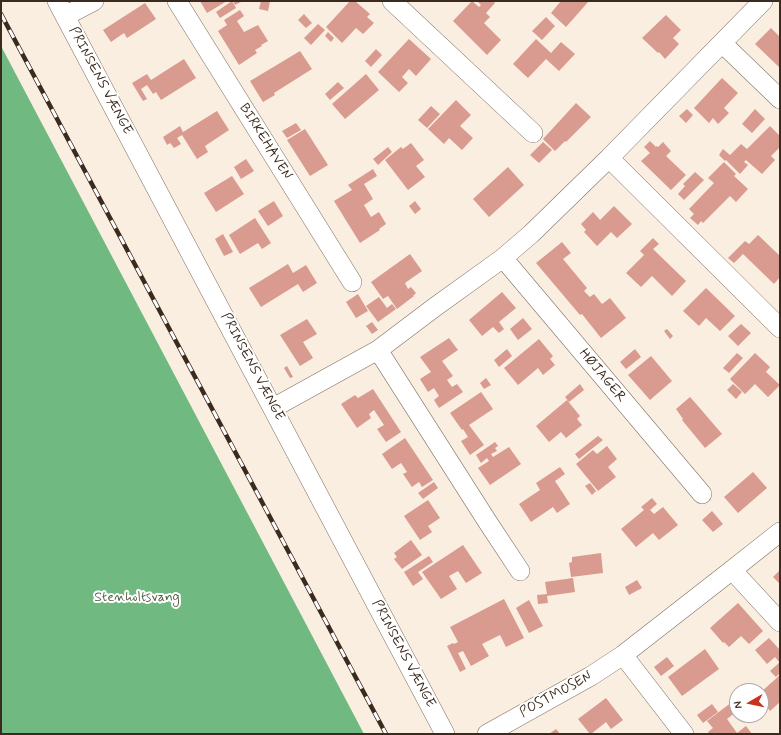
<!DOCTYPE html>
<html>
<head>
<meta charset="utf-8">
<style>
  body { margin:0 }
  #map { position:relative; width:781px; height:735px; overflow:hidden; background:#faeee0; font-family:Mynerve,sans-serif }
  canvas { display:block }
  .frame { position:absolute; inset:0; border:2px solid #3b2a1e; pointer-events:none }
  .north { position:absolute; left:729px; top:683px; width:40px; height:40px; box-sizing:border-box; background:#fff; border:1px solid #b1aaa5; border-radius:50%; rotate:261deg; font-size:11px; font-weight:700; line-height:16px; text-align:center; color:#3b2a1e }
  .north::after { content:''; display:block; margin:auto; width:14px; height:18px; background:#c8321e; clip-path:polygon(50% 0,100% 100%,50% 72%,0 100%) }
</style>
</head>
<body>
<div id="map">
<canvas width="781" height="735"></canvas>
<div class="frame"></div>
<div class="north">N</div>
</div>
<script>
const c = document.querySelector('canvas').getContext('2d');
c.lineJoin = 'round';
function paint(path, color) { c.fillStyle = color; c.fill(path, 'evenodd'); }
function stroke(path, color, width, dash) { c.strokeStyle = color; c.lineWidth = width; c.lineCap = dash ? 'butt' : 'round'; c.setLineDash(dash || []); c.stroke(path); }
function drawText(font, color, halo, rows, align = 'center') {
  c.font = font + ' Mynerve,sans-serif'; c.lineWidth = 4; c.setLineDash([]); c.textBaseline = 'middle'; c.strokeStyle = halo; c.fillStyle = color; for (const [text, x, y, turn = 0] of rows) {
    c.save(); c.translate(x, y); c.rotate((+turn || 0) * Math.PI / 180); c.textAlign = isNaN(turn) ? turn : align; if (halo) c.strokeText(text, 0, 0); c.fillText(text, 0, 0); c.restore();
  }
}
const forest = new Path2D(`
  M1,46L364,734H1Z`);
const building = new Path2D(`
  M200,1H227L207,13Z
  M232,1L236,8L220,18L216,12Z
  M233,1H243L235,5Z
  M261,1H270L268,11L259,9Z
  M350,1H355L370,14L367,17L374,23L363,34L356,28L342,43L326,27Z
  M472,1L479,7L481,5L478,2L479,1H493L495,3L486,13L490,17L484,23L501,40L487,55L453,21Z
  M561,1H589L566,27L551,13Z
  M145,3L156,19L127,38L124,33L111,42L103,30Z
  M240,10L244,16L237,21L244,32L258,25L268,41L261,45L262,46L255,50L257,53L239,65L218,31L227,25L224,20Z
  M304,14L312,23L306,28L298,20Z
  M666,15L681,30L673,38L679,44L665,59L659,52L658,53L642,38Z
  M546,17L555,26L542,40L532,31Z
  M318,24L325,30L311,45L304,38Z
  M771,28L780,37V68L755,44Z
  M328,32L334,38L331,42L325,36Z
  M409,39L431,59L416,76L409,69L402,77L408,83L399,92L378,72Z
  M536,39L551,53L561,42L575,54L559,71L546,59L528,78L513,64Z
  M376,49L382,55L371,67L365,61Z
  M300,51L312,69L274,93L275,95L263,102L250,81Z
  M184,59L196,78L161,100L156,92L153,94L147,85L141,89L147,99L143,101L132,83L147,74L151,80Z
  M366,74L379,90L345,119L332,104Z
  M722,78L738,93L724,108L729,113L718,124L713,118L709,123L694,108Z
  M338,82L344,88L330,100L325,94Z
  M456,100L471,115L460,126L473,138L462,150L449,138L444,144L428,129Z
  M576,103L591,117L566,142L565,141L555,151L543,139Z
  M431,106L440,114L427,128L418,120Z
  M687,109L693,115L686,123L679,116Z
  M755,109L765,119L752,133L742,124Z
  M217,111L229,130L205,146L208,152L197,159L182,135L177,138L181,144L174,148L170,143L167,145L163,137L180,126L183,132Z
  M296,123L301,130L287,138L282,131Z
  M770,126L780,136V147L771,156L775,160L762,174L746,160L744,162L748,165L740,174L726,160L725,161L719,155L723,149L730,155L741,144L747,149Z
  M305,129L328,165L310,176L287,140Z
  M650,141L656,147V146L658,147L663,142L671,151L666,156L686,175L671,190L641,161L650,153L644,147Z
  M543,142L552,150L539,163L530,155Z
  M411,143L424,160L416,166L425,177L408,190L385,160L401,147L403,149Z
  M388,147L392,152L378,165L373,159Z
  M246,159L254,171L241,179L234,167Z
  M724,162L736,174L734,176L748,189L736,202L730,196L703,223L701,221L698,225L690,218L694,214L689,209L714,183L708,178Z
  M508,167L524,185L489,217L473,199Z
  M373,169L377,176L364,184L373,199L364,205L371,217L379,212L386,224L379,229L380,230L360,243L334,201L352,190L348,185Z
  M695,172L704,180L684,200L678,194L685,186L683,184Z
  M232,176L244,194L216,212L204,193Z
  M274,201L283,216L268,226L258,211Z
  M415,201L421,209L415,214L409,206Z
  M614,206L632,224L617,238L611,232L597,246L584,232L586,230L581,224L593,212L600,220Z
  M255,218L271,243L262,249L258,243L240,254L229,235Z
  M223,234L233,252L224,256L215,239Z
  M758,235L780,256V277L774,284L743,254L734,263L728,258L745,241L749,244Z
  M653,238L659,244L653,249L686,281L672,296L652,276L641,287L626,273L644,255L640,251Z
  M562,242L571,253L563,259L587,288L584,291L590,297L594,294L602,304L610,298L626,318L601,338L582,314L580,315L536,263Z
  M410,254L422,271L405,283L408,289L411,287L416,293L413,296H414L397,309L388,296L383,299L371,282Z
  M288,264L293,273L306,265L317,283L303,292L298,284L261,307L249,288Z
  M706,288L735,316L720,331L706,318L699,326L683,311Z
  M502,292L516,308L499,322L504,329L499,333L493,327L482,336L469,320Z
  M358,294L368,311L356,318L346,302Z
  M379,297L387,308L392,304L396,309L378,322L366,306Z
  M523,318L532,329L518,340L510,329Z
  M307,319L317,334L303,342L313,358L300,366L280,335Z
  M372,322L378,330L372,334L366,326Z
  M741,324L751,333L738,346L728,336Z
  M667,329L673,336L670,339L664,331Z
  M449,338L458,350L442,361L453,376L447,380L452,387L457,384L463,392L439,408L434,400L439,396L434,388L428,392L420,379L431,372L420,357Z
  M539,339L553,356L550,359L555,365L543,375L538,368L518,385L504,368Z
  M507,349L512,356L499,367L494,360Z
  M635,349L641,357L626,369L620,362Z
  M737,353L743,358L729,373L723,368Z
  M755,353L770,367L766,372L780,385L768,397L755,384L745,394L730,379Z
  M651,356L672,381L650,400L628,375Z
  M287,366L293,377L290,378L284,368Z
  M486,378L491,385L484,389L480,383Z
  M580,384L584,390L569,402L565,397Z
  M733,384L742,392L736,399L727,390Z
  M373,389L401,432L386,442L377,429L384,425L374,410L369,414L371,418L357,428L341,404L355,395L358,398Z
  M481,392L493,409L469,425L484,445L470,455L461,441L468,437L463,429L462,430L450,413Z
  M690,397L698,406L722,434L705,448L682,420L683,419L676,409Z
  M567,400L580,416L577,419L582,425L566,438L561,432L549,442L536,426Z
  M598,436L603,440L579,459L575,454Z
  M405,438L433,480L422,487L419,482L412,487L403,474L407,472L401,463L392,469L382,454Z
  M495,442L498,446L495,448L497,451L491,454L493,457L509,447L521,464L490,485L478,468L489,461L487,458L481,463L476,455Z
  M607,446L617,459L608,467L616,477L598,491L576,464L593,450L597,454Z
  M560,467L565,474L555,481L570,504L557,513L553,507L531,522L519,504L540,490L536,483Z
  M753,472L767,488L738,513L724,497Z
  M434,482L438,488L423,499L418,493Z
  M590,483L596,491L592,495L585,486Z
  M652,498L657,504L650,510L654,514L663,507L678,525L659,540L653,533L636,547L621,529L644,510L641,507Z
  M428,500L440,518L428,526L432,532L420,540L404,516Z
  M712,511L723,524L713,532L702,520Z
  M411,540L422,555L402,569L394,559L397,557L394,553Z
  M463,545L482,573L466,583L458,571L449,576L457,589L441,599L422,572Z
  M601,553L603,573L571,577L569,563L572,562V557Z
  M429,556L433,562L418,572L423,579L413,586L404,572Z
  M780,570V584L773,577Z
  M573,578L575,592L547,596L548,603L538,604L537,595L547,594L545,582Z
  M637,580L642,588L629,595L625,587Z
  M504,599L524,638L506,647L500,635L482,644L489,656L471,666L463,651L458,653L466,669L460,672L447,646L453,643L454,644L458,642L450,627Z
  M529,600L543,626L529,633L516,608Z
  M738,603L763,631L749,644L741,636L729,647L724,642L723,643L710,628Z
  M769,638L780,650L779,654L780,655V661L779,662L775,657L767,664L755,650Z
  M705,649L719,669L682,696L668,677Z
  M667,657L674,666L661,676L654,667Z
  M780,662V673L776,677L770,671Z
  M780,675V702L770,711L761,700V692Z
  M606,698L623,720L611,729L606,722L591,734H590L578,719Z
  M737,701V711L727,719L737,733L746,726L752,734H709L708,732L713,728L707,721L732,702L733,704Z
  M712,704L718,712L703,723L697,715Z
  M556,729L560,734H549Z`);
const minor = new Path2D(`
  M57,1L445,734
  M177,1L352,282
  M392,1L533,133
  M65,16L94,1
  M722,43L780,99
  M609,158L780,328
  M503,258L702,494
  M378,350L487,521L520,571
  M273,408L378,350L435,307L503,258L531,234L609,158L763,1
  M732,570L780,622
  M623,655L684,734
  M487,734L591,676L623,655L732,570L780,532`);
const rail = new Path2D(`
  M1,14L386,734`);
const streetNames = [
  ["PRINSENS VÆNGE",100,81,62],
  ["BIRKEHAVEN",265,142,58],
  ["PRINSENS VÆNGE",252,367,62],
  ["HØJAGER",602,376,50],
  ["PRINSENS VÆNGE",403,654,62],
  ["POSTMOSEN",556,695,-29]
];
const parkNames = [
  ["Stenholtsvang",137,598]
];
paint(forest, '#70ba82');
paint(building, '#d99a8f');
stroke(minor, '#7e6f62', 20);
stroke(minor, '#fff', 19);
stroke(rail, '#3b2a1e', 4.5);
stroke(rail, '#fff', 3, [9]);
drawText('14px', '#3b2a1e', '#fff', streetNames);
drawText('14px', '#535f43', '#fff', parkNames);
</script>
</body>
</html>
